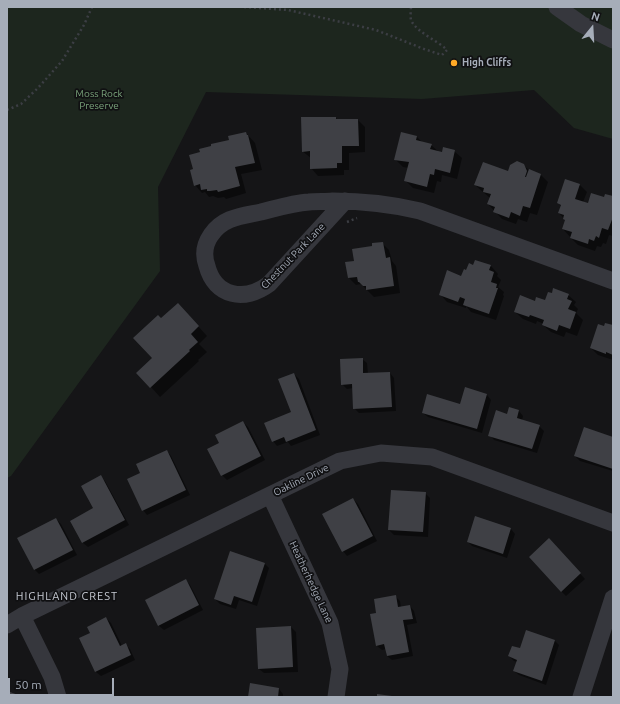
<!DOCTYPE html>
<html>
<head>
<meta charset="utf-8">
<style>
  body { margin:0 }
  #map { position:relative; width:620px; height:704px; overflow:hidden; background:#151517; font-family:Ubuntu,sans-serif }
  canvas { display:block }
  .frame { position:absolute; inset:0; border:8px solid #a6adb9; pointer-events:none }
  .north { position:absolute; left:572px; top:8px; width:40px; height:40px; -webkit-text-stroke:3px #101012; paint-order:stroke; rotate:18deg; font-size:11px; font-weight:700; line-height:16px; text-align:center; color:#a6adb9 }
  .north::after { content:''; display:block; margin:auto; width:14px; height:18px; background:#a6adb9; clip-path:polygon(50% 0,100% 100%,50% 72%,0 100%) }
  .scale { position:absolute; left:8px; top:678px; width:106px; height:18px; box-sizing:border-box; border:2px solid #a6adb9; border-top:0; padding-left:5px; font-size:12px; line-height:14px; white-space:nowrap; color:#a6adb9; -webkit-text-stroke:3px #101012; paint-order:stroke }
</style>
</head>
<body>
<div id="map">
<canvas width="620" height="704"></canvas>
<div class="frame"></div>
<div class="north">N</div>
<div class="scale">50 m</div>
</div>
<script>
const c = document.querySelector('canvas').getContext('2d');
c.lineJoin = 'round';
function paint(path, color) { c.fillStyle = color; c.fill(path, 'evenodd'); }
function stroke(path, color, width, dash) { c.strokeStyle = color; c.lineWidth = width; c.lineCap = dash ? 'butt' : 'round'; c.setLineDash(dash || []); c.stroke(path); }
function drawText(font, color, halo, rows, align = 'center') {
  c.font = font + ' Ubuntu,sans-serif'; c.lineWidth = 3.5; c.setLineDash([]); c.textBaseline = 'middle'; c.strokeStyle = halo; c.fillStyle = color; for (const [text, x, y, turn = 0] of rows) {
    c.save(); c.translate(x, y); c.rotate((+turn || 0) * Math.PI / 180); c.textAlign = isNaN(turn) ? turn : align; if (halo) c.strokeText(text, 0, 0); c.fillText(text, 0, 0); c.restore();
  }
}
const green = new Path2D(`
  M7,7H613V139L574,128L534,90L422,99L206,92L158,187L160,271L11,476L7,478Z`);
const shadow = new Path2D(`
  M336,118L338,120H358L365,127V152L349,153V170H344V175L318,176L311,168V158L302,151Z
  M246,133L255,143L262,170L241,174L246,193L226,199L224,197L218,198L213,196L209,197L205,192L202,193L195,185L231,140Z
  M416,136L423,143L431,145L439,152L443,153L454,151L462,158L457,179L442,175L441,182L437,181L434,193L413,188L406,181L409,168L403,167L396,160Z
  M523,165L529,170L541,175L548,182L537,215L530,213L527,222L518,219L516,224L502,219L488,204L490,198L475,185L508,172Z
  M580,185L587,192L583,202L589,204L605,198H613V236L609,235L606,244L603,243L601,247L597,246L595,251L578,245L571,238L563,229L566,221L559,213L561,206L558,203Z
  M382,243L389,250L392,261L396,266L400,293L374,297L361,284L356,285L349,278L356,262L373,247Z
  M476,261L491,266L498,274L497,276L501,280L498,287L504,292L503,295L504,296L496,320L471,312L466,306V308L447,302L440,294L474,266Z
  M568,295L576,302L574,305L578,309L576,313L583,320L577,336L566,332L564,337L551,332L543,325L544,324L537,321L536,324L523,319L515,312L536,302L545,301Z
  M187,314L207,336L199,344L207,352L198,360L199,361L160,397L151,387L154,358L162,320Z
  M613,326V360L598,355L591,348L604,327Z
  M362,359L367,363L368,374L390,373L394,378L396,411L359,413L354,408L353,388L347,389L342,384Z
  M294,374L299,379L320,435L291,446L288,442L277,446L273,441L292,413Z
  M487,395L491,400L482,433L428,417L423,413L461,405Z
  M519,411L523,416L522,421L539,426L544,431L537,453L494,440L490,435L507,415Z
  M243,422L248,427L265,460L227,480L222,475L220,444Z
  M613,438V471L580,461L575,456Z
  M167,451L171,456L190,495L147,515L143,510L142,474Z
  M100,477L105,481L129,525L88,547L83,543L71,521L94,508Z
  M425,493L430,498L428,537L394,535L389,530Z
  M353,499L358,504L377,541L347,556L343,551Z
  M56,519L61,524L77,555L39,574L35,570L18,538Z
  M511,529L515,534L507,558L472,546L468,542Z
  M553,544L585,579L566,596L561,591Z
  M265,564L269,568L257,606L239,600L236,609L220,604L215,599Z
  M186,580L190,585L203,610L164,630L159,626L146,600Z
  M395,596L400,601L401,608L410,606L414,611L417,623L407,625L413,656L392,660L387,656L386,649L382,650L377,646L378,614Z
  M106,618L111,623L122,646L125,644L130,649L135,660L101,676L96,672L80,639L92,633Z
  M291,627L296,632L298,672L264,673L259,669Z
  M555,641L559,645L546,685L519,675L514,671L517,662L514,661L509,656L520,649Z
  M279,689L283,694V697H249Z`);
const building = new Path2D(`
  M301,117H336V119H358L359,146H342V163H337V168L310,169V151L302,152Z
  M246,132L247,135H248L255,163L235,167L240,186L218,192L217,190L210,191H207V189L201,190L200,184L194,186L190,170L193,169L189,155L200,152L199,149L211,146V144L229,140L228,136Z
  M401,132L417,136L416,140L432,144L430,149L442,152L443,147L455,150L450,173L435,169L434,175L430,174L427,187L404,181L409,162L394,160Z
  M517,161L524,164L527,171L525,177H526L529,169L541,174L530,208L523,206L520,216L511,212L509,218L493,212L495,207L487,204L491,194L483,192L484,188L474,185L483,162L508,171L510,165Z
  M565,179L580,184L575,199L588,203L591,193L604,197L605,194L613,196L612,200H613V217L608,230L602,228L599,238L596,236L594,241L589,239L588,244L570,238L572,232L562,229L565,220L563,219L564,215L558,213L561,205L557,203Z
  M383,242L386,258L390,257L394,286L366,290V286H363L359,282H358L357,277L348,278L345,262L354,261L352,249L372,246V243Z
  M475,260L491,265L489,270L494,272L491,282L497,284L496,288H498L489,314L463,305L465,299L460,297L458,302L439,295L447,270L461,276L464,269L466,270L469,263L473,265Z
  M553,288L569,294L567,299L572,301L568,309L576,312L570,329L559,325L557,331L542,325L544,320L530,315L529,317L514,312L520,295L535,301L536,297L545,300L548,292L552,293Z
  M178,303L199,326L191,334L198,342L189,350L190,351L150,388L136,373L152,358L133,338L158,315L161,318Z
  M605,323L613,325V355L606,352V354L590,348L598,324L604,326Z
  M363,358V373L390,372L392,407L353,409L352,384L341,385L340,359Z
  M294,373L316,430L286,442L284,437L272,442L264,423L291,412L278,379Z
  M465,387L487,394L477,429L422,413L427,394L460,404Z
  M509,407L519,410L517,418L540,425L532,449L488,436L496,410L507,414Z
  M243,421L261,456L221,476L207,449L219,443L215,435Z
  M584,427L613,437V469L574,456Z
  M167,450L186,490L142,511L127,479L140,473L136,464Z
  M101,475L125,520L82,543L70,521L93,508L81,486Z
  M391,490L426,492L423,532L388,530Z
  M353,498L373,536L342,552L322,514Z
  M475,516L511,528L503,554L467,542Z
  M56,518L73,550L34,570L17,538Z
  M549,538L581,573L561,592L529,557Z
  M230,551L265,563L252,602L234,596L231,605L214,599Z
  M186,579L199,605L158,626L145,600Z
  M396,595L398,607L410,605L413,619L403,620L409,652L387,656L384,644L376,646L370,614L376,613L374,599Z
  M106,617L120,646L126,643L131,655L95,672L79,638L90,633L87,627Z
  M291,626L293,667L258,669L256,628Z
  M526,630L555,640L542,681L513,671L517,660L508,656L512,646L520,648Z
  M250,683L279,688L278,697H248Z
  M7,691L24,697H7Z
  M377,694L392,696L391,697H377Z`);
const path = new Path2D(`
  M244,7L288,10L376,30L424,49L442,55L447,50C437,40 417,33 411,20C410,16 411,10 411,7
  M7,110L21,104L38,88L62,61L84,25L92,7
  M347,222L357,218`);
const minor = new Path2D(`
  M557,7L581,24L613,40
  M345,201L269,284C245,302 215,297 207,266C203,255 204,245 211,235C223,217 242,216 261,212C277,208 293,203 309,202C317,201 325,202 333,201C363,201 391,204 420,211L613,281
  M270,495L330,623L340,669L336,697
  M22,616L52,677L58,697
  M7,625L22,616L340,461L381,453L432,457L613,523
  M581,697L613,598`);
const markers = [
  [454,63,4,"#ffaa26"]
];
const poiNames = [
  ["High Cliffs",462,63]
];
const parkNames = [
  ["Moss Rock",99,94],
  ["Preserve",99,106]
];
const streetNames = [
  ["Chestnut Park Lane",293,256,-46],
  ["Oakline Drive",301,480,-26],
  ["Heatherhedge Lane",311,582,65]
];
const neighbourhoodNames = [
  ["HIGHLAND CREST",67,596]
];
paint(green, '#1d261e');
paint(shadow, '#0007');
paint(building, '#3f4045');
stroke(path, '#3c3e44', 2.5, [2, 3]);
stroke(minor, '#36373d', 17);
for (const [x, y, r, color] of markers) { const dot = new Path2D(); dot.arc(x, y, r, 0, 2 * Math.PI); c.fillStyle = color; c.fill(dot); stroke(dot, '#101012', 1.5); }
drawText('bold 10px', '#a6adb9', '#101012', poiNames, 'left');
drawText('10px', '#7ba57c', '#101012', parkNames);
drawText('10px', '#a6adb9', '#101012', streetNames);
c.letterSpacing = '1px';
drawText('11px', '#c7cbd4', '#101012', neighbourhoodNames);
c.letterSpacing = '0px';
</script>
</body>
</html>
